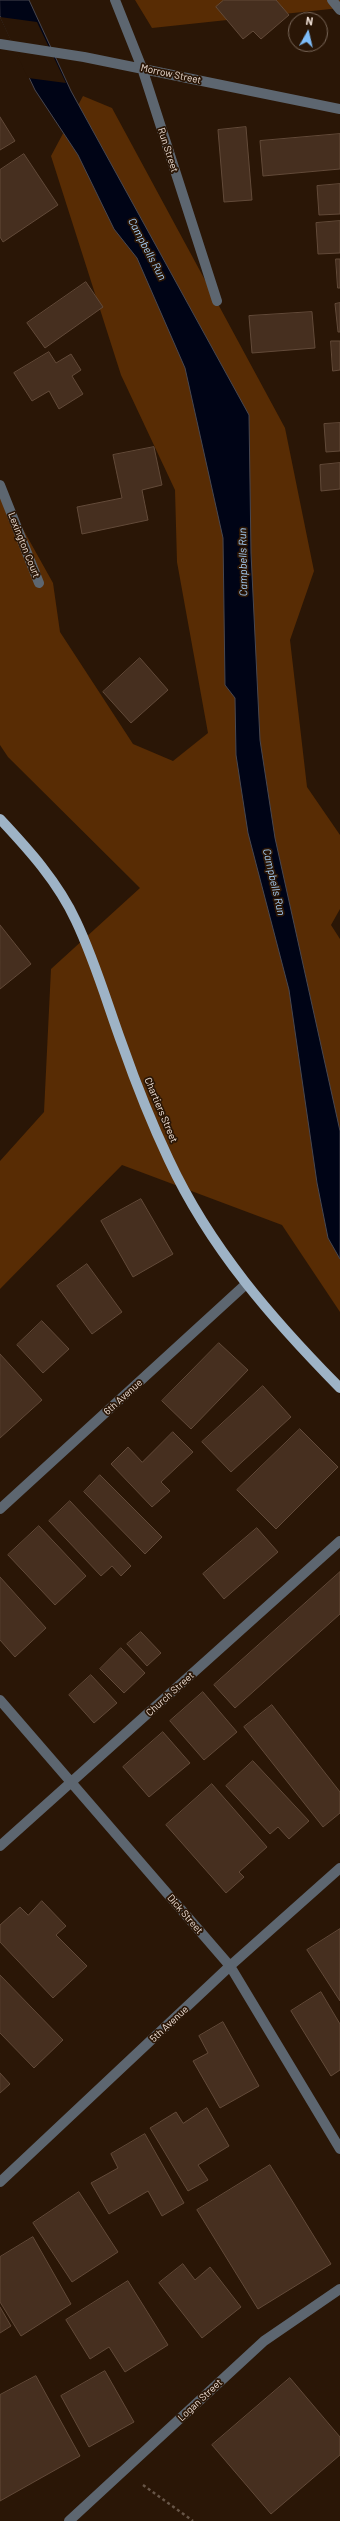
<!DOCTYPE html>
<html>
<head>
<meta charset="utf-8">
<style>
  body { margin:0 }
  #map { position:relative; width:340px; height:2521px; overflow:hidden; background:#2a1606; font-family:Barlow,sans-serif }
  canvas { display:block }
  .north { position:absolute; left:288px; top:12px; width:40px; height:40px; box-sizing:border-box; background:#2a1606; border:1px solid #7a685a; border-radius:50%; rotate:8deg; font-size:11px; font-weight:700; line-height:16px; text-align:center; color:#f1e2d8 }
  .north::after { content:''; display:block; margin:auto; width:14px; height:18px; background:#7ebdf9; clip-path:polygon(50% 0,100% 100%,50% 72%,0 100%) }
</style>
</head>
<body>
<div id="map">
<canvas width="340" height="2521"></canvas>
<div class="north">N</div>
</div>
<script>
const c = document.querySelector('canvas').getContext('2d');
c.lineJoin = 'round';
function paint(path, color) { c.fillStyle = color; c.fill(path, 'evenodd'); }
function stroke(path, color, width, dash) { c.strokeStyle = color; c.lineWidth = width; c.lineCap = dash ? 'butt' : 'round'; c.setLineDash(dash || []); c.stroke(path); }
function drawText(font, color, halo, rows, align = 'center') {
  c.font = font + ' Barlow,sans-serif'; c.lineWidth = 3.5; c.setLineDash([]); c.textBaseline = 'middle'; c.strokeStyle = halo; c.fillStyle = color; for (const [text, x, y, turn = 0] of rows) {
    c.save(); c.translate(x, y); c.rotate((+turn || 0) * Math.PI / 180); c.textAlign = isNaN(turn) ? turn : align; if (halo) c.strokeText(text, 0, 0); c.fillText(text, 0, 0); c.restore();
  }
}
const green = new Path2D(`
  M135,0H340V8L152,28Z
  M83,96L112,108L285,428L314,571L290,640L307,787L340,835V909L331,925L340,939V1312L282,1225L122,1165L0,1289V1161L44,1112L51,969L140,888L8,757L0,745V488L53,583L60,632L133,744L173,761L208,733L177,562L175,490L121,375L51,156Z`);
const water = new Path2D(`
  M0,0H29L71,91L249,415L251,553L260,740L275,838L340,1131V1259L328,1238L317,1183L289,990L248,833L236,755L235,698L225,685L223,538L185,368L137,258L114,229L78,155L35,90L0,16Z`);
const pier = new Path2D(`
  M0,17L37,22L66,83L28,78Z`);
const building = new Path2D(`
  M224,0H276L289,15L261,39L253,31L243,39L216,7Z
  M0,117L15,141L0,150Z
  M246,127L252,200L224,202L218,130Z
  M340,134V169L263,176L260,141Z
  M24,154L58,205L3,242L0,237V170Z
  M340,184V214L319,215L317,186Z
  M340,221V253L318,254L316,223Z
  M336,259H340V288H338Z
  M86,282L103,307L45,348L27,323Z
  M340,303V332H338L335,304Z
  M312,312L315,348L252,353L249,316Z
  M331,341H340V370L333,371Z
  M49,352L56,363L71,354L81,370L72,376L83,394L59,409L49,391L32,401L14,373Z
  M340,423V451L326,452L324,424Z
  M154,447L162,485L142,490L148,520L82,534L77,507L122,498L113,455Z
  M340,463V489L321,491L320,465Z
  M140,658L168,690L131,723L103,692Z
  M0,925L31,964L0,989Z
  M141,1199L173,1254L133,1277L101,1221Z
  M87,1264L122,1312L92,1334L57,1286Z
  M42,1321L69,1349L43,1373L17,1345Z
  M219,1343L248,1370L191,1429L162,1401Z
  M0,1354L42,1400L0,1438Z
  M263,1386L291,1417L231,1472L202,1442Z
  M300,1429L338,1467L276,1529L237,1490Z
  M173,1432L193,1452L161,1482L170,1491L152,1507L111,1464L128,1447L142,1462Z
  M100,1475L162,1537L145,1554L84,1492Z
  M70,1501L131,1566L121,1576L112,1566L101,1576L49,1521Z
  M39,1526L86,1576L55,1605L8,1555Z
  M257,1528L278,1552L224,1599L203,1574Z
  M340,1572V1614L235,1708L214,1685Z
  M0,1577L46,1628L15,1657L0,1640Z
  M141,1632L161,1653L147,1666L127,1644Z
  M121,1648L145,1673L124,1693L100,1669Z
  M91,1675L117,1703L94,1723L69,1695Z
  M203,1692L237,1732L204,1760L170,1721Z
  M272,1705L340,1792V1813L323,1827L244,1727Z
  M163,1732L190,1763L149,1797L123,1767Z
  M253,1761L309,1821L289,1839L278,1827L270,1834L226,1786Z
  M212,1784L267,1847L239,1872L244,1877L226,1893L166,1825Z
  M42,1901L66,1926L56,1935L87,1966L53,1998L0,1942V1925L20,1907L28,1915Z
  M340,1929V2001L307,1950Z
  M0,1975L63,2040L34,2068L0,2033Z
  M321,1992L340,2024V2070L331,2076L291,2011Z
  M223,2022L259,2086L220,2108L193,2061L208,2053L199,2036Z
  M0,2073L10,2084L0,2093Z
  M207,2108L229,2146L198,2165L208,2180L188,2191L150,2128L176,2112L183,2123Z
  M145,2134L184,2203L162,2216L148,2191L109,2214L91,2183L118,2168L111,2154Z
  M270,2165L331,2264L258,2309L197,2210Z
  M79,2192L118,2252L72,2282L33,2223Z
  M33,2237L71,2304L21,2336L0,2302V2257Z
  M183,2264L195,2280L210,2267L241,2307L202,2338L159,2283Z
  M128,2281L168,2345L125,2372L109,2347L90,2359L66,2320Z
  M0,2307L11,2326L0,2333Z
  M105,2371L134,2422L89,2447L61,2396Z
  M36,2376L80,2456L0,2501V2395Z
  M290,2378L340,2437V2455L271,2514L212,2445Z`);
const path = new Path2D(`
  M143,2485L193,2521`);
const minor = new Path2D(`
  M115,0L142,68L217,301
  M332,0L340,10
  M0,44L84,57L340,109
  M0,485L39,583
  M0,1509L245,1285
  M0,1700L230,1966L340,2149
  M0,1846L340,1541
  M0,2182L230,1966L340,1868
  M69,2521L264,2341L340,2289`);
const primary = new Path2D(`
  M0,819C29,850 58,882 76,921C95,961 107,1003 122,1044C136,1084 151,1122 169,1160C210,1248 273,1320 340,1388`);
const streetNames = [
  ["Morrow Street",171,74,12],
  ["Run Street",168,150,72],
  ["Lexington Court",24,545,68],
  ["Chartiers Street",161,1110,67],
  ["6th Avenue",123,1397,-42],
  ["Church Street",170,1694,-42],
  ["Dick Street",185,1914,49],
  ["5th Avenue",169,2024,-43],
  ["Logan Street",200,2400,-43]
];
const waterNames = [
  ["Campbells Run",147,249,62],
  ["Campbells Run",243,562,-91],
  ["Campbells Run",274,882,77]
];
paint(green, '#582c04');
paint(water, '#000416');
stroke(water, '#484750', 1);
paint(pier, '#2a1606');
paint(building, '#462f1f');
stroke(building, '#624a39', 1);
stroke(path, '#675547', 2.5, [3, 3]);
stroke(minor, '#5d6670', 10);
stroke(primary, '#9eb3c6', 10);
drawText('10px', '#f1e2d8', '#2a1606', streetNames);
drawText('italic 11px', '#a7d0f8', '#2a1606', waterNames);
</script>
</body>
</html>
